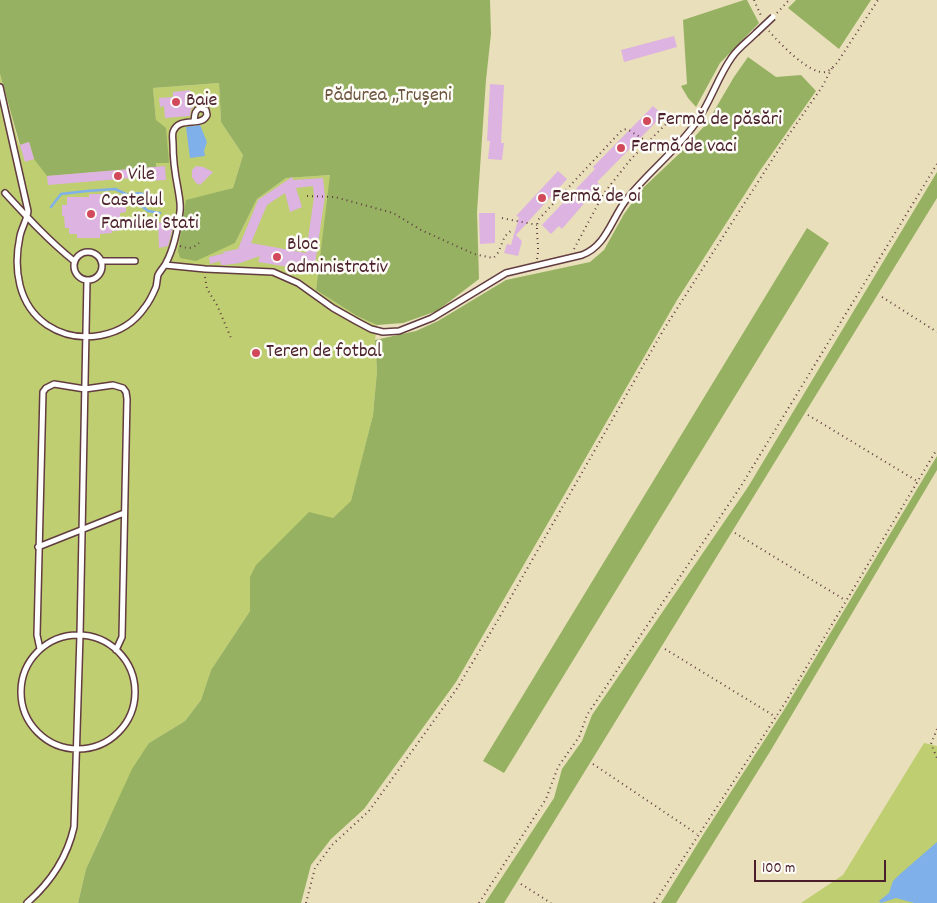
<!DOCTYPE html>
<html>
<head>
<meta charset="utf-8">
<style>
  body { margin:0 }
  #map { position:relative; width:937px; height:903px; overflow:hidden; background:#e9dfba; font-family:Dekko,sans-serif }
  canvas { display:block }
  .scale { position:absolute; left:754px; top:860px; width:132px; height:22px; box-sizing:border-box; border:2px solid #4a1f2b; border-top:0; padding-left:6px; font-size:15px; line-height:18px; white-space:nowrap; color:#4a1f2b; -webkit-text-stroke:4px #fdfcf7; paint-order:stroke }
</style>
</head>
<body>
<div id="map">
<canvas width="937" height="903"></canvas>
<div class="scale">100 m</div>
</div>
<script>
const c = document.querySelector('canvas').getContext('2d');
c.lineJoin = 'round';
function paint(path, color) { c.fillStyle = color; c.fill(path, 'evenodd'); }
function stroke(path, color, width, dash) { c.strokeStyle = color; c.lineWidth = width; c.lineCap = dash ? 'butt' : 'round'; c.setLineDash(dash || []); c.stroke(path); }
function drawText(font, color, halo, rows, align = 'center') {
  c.font = font + ' Dekko,sans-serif'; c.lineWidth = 5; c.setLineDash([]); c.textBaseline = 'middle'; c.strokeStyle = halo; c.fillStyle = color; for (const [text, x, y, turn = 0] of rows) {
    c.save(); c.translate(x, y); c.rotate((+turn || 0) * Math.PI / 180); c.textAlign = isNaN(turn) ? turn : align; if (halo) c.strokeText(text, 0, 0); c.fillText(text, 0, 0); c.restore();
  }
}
const green = new Path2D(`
  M0,74L19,145L29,142L34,159L156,167V120L153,88L219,83L221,122L243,155L233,188L186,201L216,251L235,243L257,199L286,178L331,175L316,290L357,316L377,325L375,340L377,371L373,415L351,502L333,518L250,577V611L211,670L201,700L185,721L149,743L105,827L86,869L78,903H0Z
  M924,743L937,746V903H801L843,875Z`);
const forest = new Path2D(`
  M0,0H490L491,34L486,80L477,212L479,279L437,311L403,323L377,325L357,316L316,290L330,175L286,178L257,199L235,243L196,261L180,258L178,251L186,200L233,188L243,155L221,122L219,83L153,88L156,120L166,128L169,163H156V167L47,176L34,159L29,142L20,145L0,74Z
  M744,0H747L759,23L720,63L696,107L688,98L681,86L687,84L683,20Z
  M796,0H871L839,49L788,8Z
  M748,57L776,77L801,75L816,91L759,172L677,300L456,682L364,809L331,839L311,865L301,903H78L86,869L132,769L149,743L185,721L201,700L211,670L250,611V577L256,565L309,512L333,518L351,501L373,415L377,371L375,340L416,331L438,321L506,280L590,262L604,250L624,214L643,188L680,153L707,123L734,77Z
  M937,172V198L504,903H485L554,798L562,769L582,741L592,715L748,487Z
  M807,228L829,243L504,773L483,761Z
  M937,456V470L771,750L676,903H661L703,835L784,710Z`);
const water = new Path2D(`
  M200,125L207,142L204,151L205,156L190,158L186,127Z
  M937,842V903H914L896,898L881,903L879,901L889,893L893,881L899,875Z`);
const stream = new Path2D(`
  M128,195L139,193C147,195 156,197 162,204
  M51,207L61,194L87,191L115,189L128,195L148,211L160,213`);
const building = new Path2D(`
  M674,36L677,47L624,62L621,50Z
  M490,84L504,85L501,143H504L502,160L488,159L490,141H487Z
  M190,90V96H193L194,107L191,109L190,116L165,118L164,106L160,107L159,98L173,97V92Z
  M653,106L663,115L597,182L600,185L562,229L559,226L551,234L542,225L595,169L593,167Z
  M29,142L34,159L25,162L20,145Z
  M165,166L166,180L145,181L144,177L48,185L47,176Z
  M196,166L203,167L213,172L200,185L196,183L192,177V170Z
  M558,171L567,179L516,235L522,241L518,256L504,253L507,244L511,245L519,217L516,216Z
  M292,177L293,180L323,178L325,196L314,271L258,262L260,256L240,263L225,265H221L220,261L210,264L209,257L225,253L222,252L238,249L258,200ZM313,186L314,197L306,253L251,243L267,205L285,193L290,212L302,207L296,188Z
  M89,194H107V197H117V202H126V212L120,213V220H118V231H112V233L100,234V238H77V234H69V228H65L64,216H62V205H67V197H89Z
  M479,213H495V243L480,244Z
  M171,221V225H173V227L168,246L159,248L158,223Z`);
const path = new Path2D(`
  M754,0L762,18
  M777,13L789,0
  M769,31C778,42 810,75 825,72C830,71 834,66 837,63L878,0
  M307,196L335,197L393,213L421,230L474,254L493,258C503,251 500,237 511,231
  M502,218L537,225
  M180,246C189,249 192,249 199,243
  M574,249L604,193L631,159L672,118H680L689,121
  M537,259C540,246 535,233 538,220L622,130L627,129L648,142
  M205,277L207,289L217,305L231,338
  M882,297L937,332
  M808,415L917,481
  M735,533L845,600
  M665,649L776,717
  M937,729L931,744L937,758
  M593,764L697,834
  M521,884L551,903
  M306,903L315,868L332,845L369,811L456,690L495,625L664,329L781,146L822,87L832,68
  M479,903L546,799L558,767L579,737L587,715L741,486L937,164
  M654,903L785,703L937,449`);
const lane = new Path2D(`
  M0,87L28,211C27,220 22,227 20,236C13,269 18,305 47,325C79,346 124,338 145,307C150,301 153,294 156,287C157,283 157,279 158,275C160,271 164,267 166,263C174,248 178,228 180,211C181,204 179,196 178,189C175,174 173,159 173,144C173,140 172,136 173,132C179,115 202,128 207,115L206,110L200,108C194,111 195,115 194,121
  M5,193C27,217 49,241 74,261
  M74 266a14 14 0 1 1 28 0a14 14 0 1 1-28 0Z
  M101,261H135
  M165,265L205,269L273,272L298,283L333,308L356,321L371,329L383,332L399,331L432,318L506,273L582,255C606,246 611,220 626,200C647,173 675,152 695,124C710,104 717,78 732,57C738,48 748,41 756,33
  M38,547L124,513
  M21 692a57 57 0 1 1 114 0a57 57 0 1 1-114 0Z
  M40,649L37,635L43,392L46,388L54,384L85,389L113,385L123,388L126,392L127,399L122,637L116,650
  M27,903C51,882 67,858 74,827L80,635L87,280`);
const laneBridge = new Path2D(`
  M756,33L773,17`);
const markers = [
  [176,102,5,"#d1495b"],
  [647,121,5,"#d1495b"],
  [621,148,5,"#d1495b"],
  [118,176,5,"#d1495b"],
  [542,198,5,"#d1495b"],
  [91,214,5,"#d1495b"],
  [277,257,5,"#d1495b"],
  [256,353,5,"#d1495b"]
];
const parkNames = [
  ["Pădurea „Trușeni",388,97]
];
const poiNames = [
  ["Baie",186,102],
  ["Fermă de păsări",657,121],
  ["Fermă de vaci",631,148],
  ["Vile",128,176],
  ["Fermă de oi",552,198],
  ["Castelul",101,202],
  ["Familiei Stati",101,225],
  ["Bloc",287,246],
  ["administrativ",287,269],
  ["Teren de fotbal",266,353]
];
paint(green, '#bece70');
paint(forest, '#96b162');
paint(water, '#7fb0ea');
stroke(stream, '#7fb0ea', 2.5);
paint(building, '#dcb3e1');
stroke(lane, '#623c40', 8);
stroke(path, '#623c40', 2, [1, 4]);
stroke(lane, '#fff', 5);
stroke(laneBridge, '#623c40', 8, []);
stroke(laneBridge, '#fff', 5);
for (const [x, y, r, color] of markers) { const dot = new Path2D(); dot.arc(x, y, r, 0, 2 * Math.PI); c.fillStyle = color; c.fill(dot); stroke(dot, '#fdfcf7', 2); }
drawText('20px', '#6d5440', '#fdfcf7', parkNames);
drawText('20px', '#4a1f2b', '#fdfcf7', poiNames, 'left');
</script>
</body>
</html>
